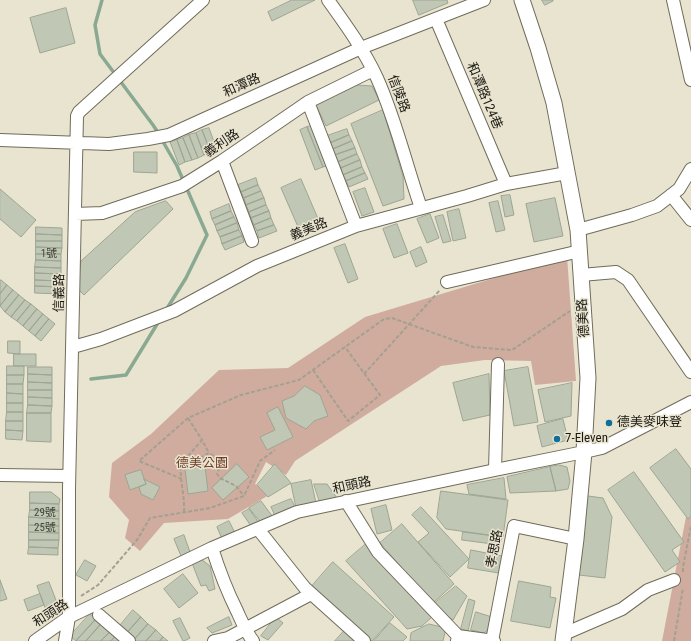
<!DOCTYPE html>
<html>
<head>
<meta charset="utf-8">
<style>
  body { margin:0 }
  canvas { display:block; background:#e9e4d0 }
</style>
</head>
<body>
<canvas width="691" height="641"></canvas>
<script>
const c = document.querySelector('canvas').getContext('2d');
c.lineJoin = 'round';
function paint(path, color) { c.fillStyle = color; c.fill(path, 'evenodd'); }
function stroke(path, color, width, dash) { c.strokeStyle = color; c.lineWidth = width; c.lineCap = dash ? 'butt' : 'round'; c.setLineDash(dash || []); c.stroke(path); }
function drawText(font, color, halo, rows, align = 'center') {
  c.font = font + ' "Roboto Condensed","Noto Sans TC",sans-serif'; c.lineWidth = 3; c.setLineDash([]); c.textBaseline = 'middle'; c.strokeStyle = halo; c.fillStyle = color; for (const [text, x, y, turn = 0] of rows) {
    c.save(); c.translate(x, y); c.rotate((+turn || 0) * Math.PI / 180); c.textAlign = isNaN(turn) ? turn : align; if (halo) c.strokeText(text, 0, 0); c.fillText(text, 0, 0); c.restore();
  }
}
const green = new Path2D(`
  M567,256L576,381L535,385L531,361L485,360L441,366L295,461L286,475L266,462L255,484L269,495L228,519L164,523L140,551L125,538L129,520L109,497L112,463L151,434L219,370L288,368L365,317Z
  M691,514V641H662L686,517Z`);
const stream = new Path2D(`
  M102,0L95,25L100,54L153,125L159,134
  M162,140L177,166L207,235L186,278L166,310
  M91,379L126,375L159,321`);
const building = new Path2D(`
  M292,0H315L272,21L268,12Z
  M413,0H447L448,3L419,15Z
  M542,0H553V1L545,5Z
  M66,8L75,43L40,53L30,18Z
  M357,85L372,86L379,100L326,126L316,105Z
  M383,110L403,176L404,199L383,206L351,124Z
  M314,125L330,165L323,167L307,127Z
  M307,127L323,167L315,170L300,130Z
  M209,128L217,150L211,153L202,130Z
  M347,129L349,135L330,143L327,136Z
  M202,130L211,153L204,155L196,133Z
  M196,133L204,155L198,158L189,135Z
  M189,135L198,158L192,160L183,138Z
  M349,135L352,141L333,149L330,143Z
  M183,138L192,160L185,162L177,140Z
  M177,140L185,162L179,165L170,142Z
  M352,141L355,148L335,155L333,149Z
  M355,148L357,154L338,162L335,155Z
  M134,152H157V173L134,172Z
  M357,154L360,160L341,168L338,162Z
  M360,160L362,167L343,175L341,168Z
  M362,167L365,173L346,181L343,175Z
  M365,173L368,179L349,187L346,181Z
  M256,178L258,185L241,192L238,185Z
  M301,179L322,228L302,236L281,188Z
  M258,185L261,191L244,198L241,192Z
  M365,188L374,212L362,216L353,192Z
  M0,189L36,220L21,237L0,219Z
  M261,191L264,198L246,205L244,198Z
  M510,195L514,215L505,217L501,196Z
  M264,198L266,205L249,212L246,205Z
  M555,198L563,236L534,242L526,204Z
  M166,201L173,209L84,295L77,288L81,261L135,212Z
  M498,201L505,230L496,232L489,203Z
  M229,204L231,211L212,219L210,212Z
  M266,205L269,211L251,218L249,212Z
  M459,209L466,238L453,241L447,212Z
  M231,211L234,217L215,225L212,219Z
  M269,211L271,218L254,225L251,218Z
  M430,214L439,238L427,243L417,219Z
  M443,215L451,241L443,243L435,217Z
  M234,217L237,223L217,231L215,225Z
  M271,218L274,225L257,231L254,225Z
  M237,223L239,230L220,237L217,231Z
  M397,224L408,253L394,258L383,229Z
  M274,225L277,231L259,238L257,231Z
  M36,227L62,228V235L36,234Z
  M239,230L242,236L222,244L220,237Z
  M36,234L62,235V241H36Z
  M242,236L244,242L225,250L222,244Z
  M36,241H62V248L36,247Z
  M345,244L358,279L348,283L334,248Z
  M36,247L62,248L61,254H36Z
  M421,247L427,262L416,267L410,252Z
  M36,254H61V261L36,260Z
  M36,260L61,261V268L35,267Z
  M35,267L61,268V274L35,273Z
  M35,273L61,274V281L35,280Z
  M1,280L7,285L0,294V282Z
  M35,280L61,281V287L35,286Z
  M7,285L13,290L0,306V294Z
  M35,286L61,287L60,294L35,293Z
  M13,290L19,295L5,312L0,306Z
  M19,295L25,300L11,317L5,312Z
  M25,300L31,304L17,321L11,317Z
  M31,304L37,309L23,326L17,321Z
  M37,309L43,314L29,331L23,326Z
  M43,314L49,319L35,336L29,331Z
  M49,319L55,324L41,341L35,336Z
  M8,341H20V354L8,353Z
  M14,354H36V366H14Z
  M7,366H24V375H7Z
  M28,367H52V375L28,374Z
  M528,367L538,422L514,426L504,371Z
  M28,374L52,375V383L28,382Z
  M489,374L490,415L463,421L453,383Z
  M7,375H24L23,384H7Z
  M28,382L52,383V390H28Z
  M572,383L571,416L545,422L538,390Z
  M7,384H23V394L7,393Z
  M305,386L320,395L328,416L314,421L306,429L286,418L282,401L294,396Z
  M28,390H52V398L28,397Z
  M7,393L23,394V403H7Z
  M28,397L52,398V406L28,405Z
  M7,403H23V412H7Z
  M28,405L52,406L51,413H27Z
  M278,407L293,437L267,450L260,437L275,430L267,413Z
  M7,412H23V421H6Z
  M27,413H51V442L27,441Z
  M563,419L568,440L542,447L537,426Z
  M6,421H23V431L6,430Z
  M6,430L23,431L22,440L6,439Z
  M676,449L691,469V516L688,519L650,468Z
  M237,464L249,477L223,500L212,488Z
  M275,464L291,483L268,497L257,485Z
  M559,465L567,467L570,481L568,489L556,491L550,467Z
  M205,466L208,491L188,494L185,469Z
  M550,467L556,491L510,493L507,477Z
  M141,470L146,484L130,490L125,475Z
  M634,472L684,542L672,550L680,562L665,572L608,490Z
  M504,478L506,499L469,494L467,485Z
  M144,479L160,487L153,500L141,494L139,487L146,484Z
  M311,480L316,503L296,508L291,484Z
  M314,484H327L337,498L320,502Z
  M441,491L508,500L503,537L446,529L437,518Z
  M30,492H51L60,499L59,504L30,503Z
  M588,496L603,498L612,517L605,578L579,575Z
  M291,499L296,509L276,518L271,507Z
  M261,501L273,517L261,523L249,508Z
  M30,503L59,504V511L30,510Z
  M386,505L392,530L377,534L371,509Z
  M421,507L469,559L450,577L418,542L429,533L412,515Z
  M249,509L259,523L251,526L242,513Z
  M30,510L59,511V519L29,517Z
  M29,517L59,519V526L29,525Z
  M229,521L235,533L222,539L217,527Z
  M402,524L454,584L433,603L380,543Z
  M29,525L59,526V533L29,532Z
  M29,532L59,533V540H29Z
  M463,532L502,537L500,545L462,540Z
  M184,535L190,552L181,556L174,539Z
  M29,540H59L58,548L29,547Z
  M366,544L432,617L422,626L407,629L346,561Z
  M29,547L58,548V555L28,554Z
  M471,550L502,556L499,573L468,568Z
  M201,559L210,566L215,589L209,591L206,585L201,586L192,563Z
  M85,560L96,566L87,581L76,575Z
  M333,562L394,617L372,641L312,586Z
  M183,574L198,593L179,608L164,589Z
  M0,580L7,599L0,601Z
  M519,581L551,587L550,597L556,598L550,628L511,621Z
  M49,582L59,608L47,613L37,586Z
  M456,586L467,596L453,620L443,614L434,604Z
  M40,594L44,605L28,611L24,600Z
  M469,599L475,601L468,631L461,629Z
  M133,610L141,617L125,635L118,628Z
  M476,612L492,617L489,629L484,633L471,630Z
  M90,614L96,619L76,641L70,636Z
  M141,617L148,624L133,641L125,635Z
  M229,617L232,625L212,633L207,628Z
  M276,617L283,623L268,640L261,636Z
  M180,618L190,638L184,641H183L173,621Z
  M96,619L101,624L86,641H76Z
  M390,623L407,637L403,641H374Z
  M101,624L110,632L101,641H86Z
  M148,624L156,630L146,641H133Z
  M429,624L446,628L443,641H410L411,633Z
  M156,630L163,637L160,641H146Z
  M345,630L357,641H335Z
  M110,632L115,637L111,641H101Z
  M115,637L120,641H111Z
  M163,637L168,641H160Z`);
const path = new Path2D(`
  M313,370L348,421L380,395L345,347
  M364,374L440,290
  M188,418L202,440
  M188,456L202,440L209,453
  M182,479L139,461L188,418L241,395L299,380L384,319L392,318L473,347L512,350L570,311
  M184,512C185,495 179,479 181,462L188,456L198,459L209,453L218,459L220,466L217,474L220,478L236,486L244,496
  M683,572V567L691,526
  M81,596L98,585L137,540L150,518L210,508L244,496L260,461L275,450
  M674,641L683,588`);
const minor = new Path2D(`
  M328,0C346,25 364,50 377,78C396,120 406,165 421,208
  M673,0L691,80
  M436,19L506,184
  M308,102L356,226
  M0,140L109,144L148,139L169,135L361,48L484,0
  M222,161L252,241
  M671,195L691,220
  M75,214L102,213L182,186L222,161L308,102L373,70
  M578,230L632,215L657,206L679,189L691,169
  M581,275L616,272L628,280L691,372
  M447,282L580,251
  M73,347L101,339L174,311L257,266L356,226L467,196L506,184L567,173
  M495,470L498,364
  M0,475L69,476
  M346,501L378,552L458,636
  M258,529L305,588L364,641
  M212,548C219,570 227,591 237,611C242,622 246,632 253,641
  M99,615L129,641
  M564,634L622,609L648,590L674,580
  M35,641L69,617L212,548L297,512L495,470L584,452L602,448L691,402
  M65,641L69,617V489L77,116L79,112L203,0
  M214,641L228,638L311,594
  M457,641L458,636L494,641
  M492,641L514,526L576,539`);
const major = new Path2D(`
  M522,0L538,48L554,103L578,230L588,378L584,452L576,539L563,641`);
const markers = [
  [609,423,4,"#0e6e9c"],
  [557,439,4,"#0e6e9c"]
];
const numberNames = [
  ["1號",49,254],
  ["29號",45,513],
  ["25號",45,528]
];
const streetNames = [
  ["和潭路",242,86,-24],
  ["信陵路",398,94,69],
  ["和潭路124巷",484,96,67],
  ["義利路",222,144,-34],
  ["義美路",309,230,-22],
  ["信義路",60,293,-89],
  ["德美路",584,318,-94],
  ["和頭路",352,486,-12],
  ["孝思路",495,549,-79],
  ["和頭路",51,614,-33]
];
const poiNames = [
  ["德美麥味登",617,423],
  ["7-Eleven",565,439]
];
const parkNames = [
  ["德美公園",202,464]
];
paint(green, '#d0ac9f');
stroke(stream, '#8aa992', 3.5);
paint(building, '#c0c8b5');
stroke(building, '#9da593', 1);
stroke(minor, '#706c5b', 14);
stroke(major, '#706c5b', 17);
stroke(path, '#a4a090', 2, [4, 2]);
stroke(minor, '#fff', 12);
stroke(major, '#fff', 15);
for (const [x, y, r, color] of markers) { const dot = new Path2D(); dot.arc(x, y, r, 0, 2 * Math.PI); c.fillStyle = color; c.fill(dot); stroke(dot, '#e9e4d0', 1.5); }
drawText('11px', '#44443a', null, numberNames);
drawText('13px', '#1a1811', '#e9e4d0', streetNames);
drawText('13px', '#1a1811', '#e9e4d0', poiNames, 'left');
drawText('13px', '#723f2c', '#e9e4d0', parkNames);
</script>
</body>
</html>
